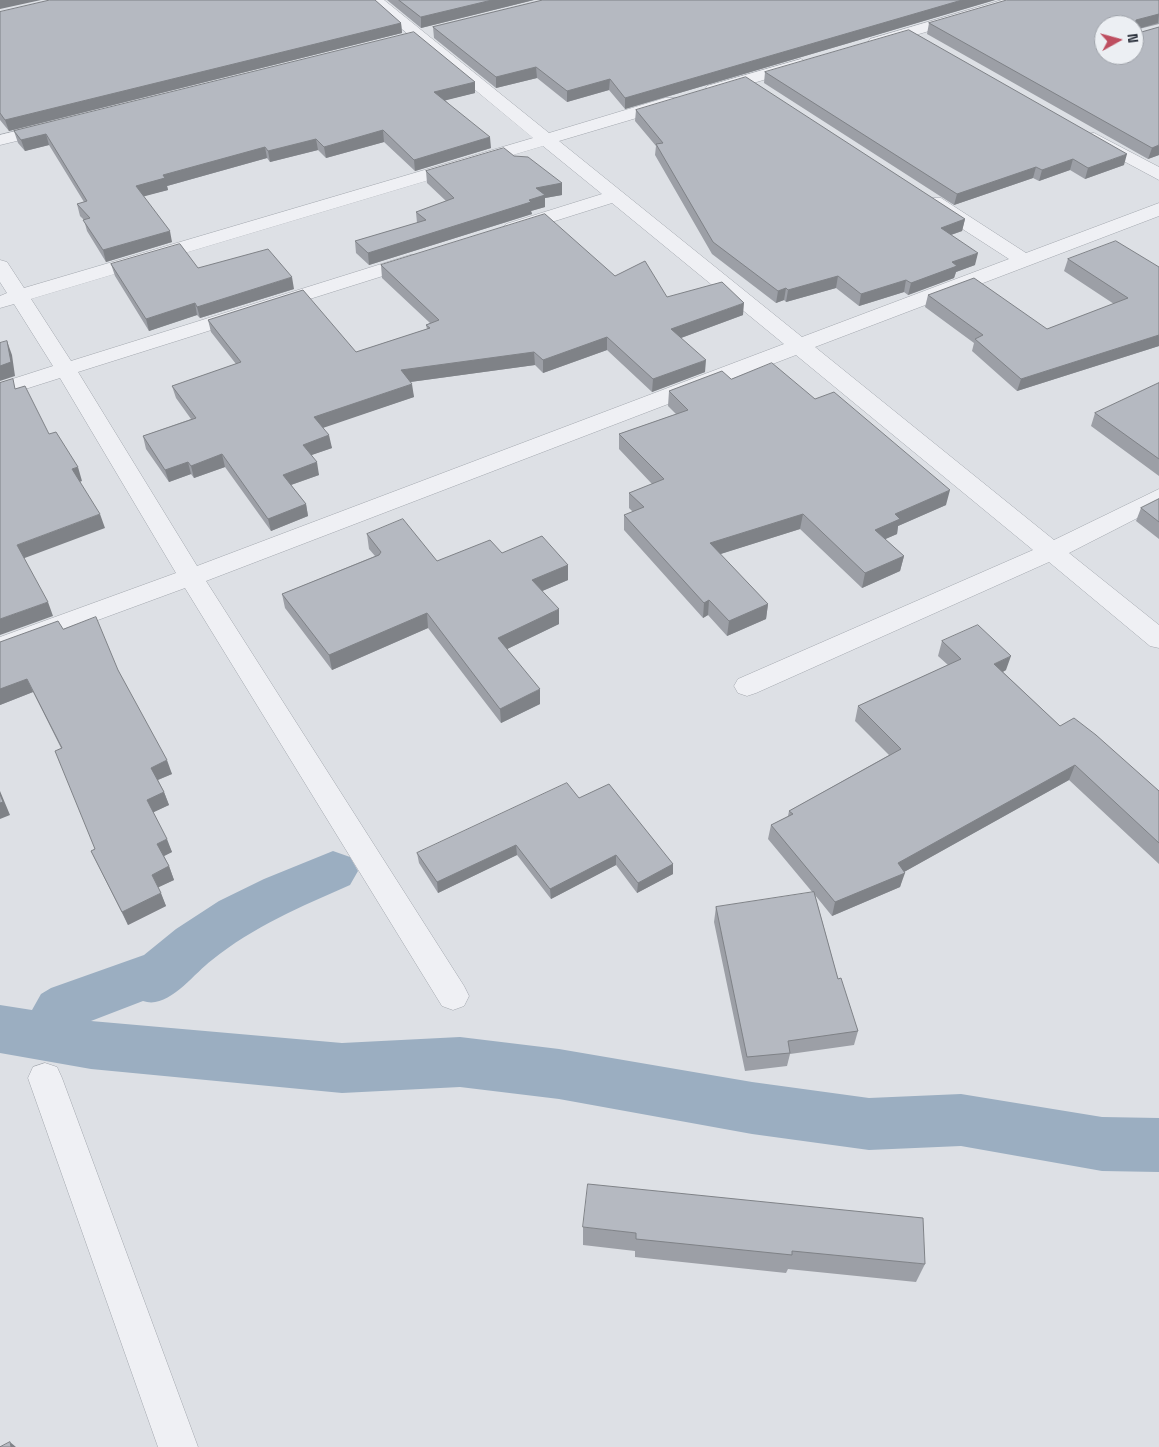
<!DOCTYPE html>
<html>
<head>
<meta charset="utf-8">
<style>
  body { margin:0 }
  #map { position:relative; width:1159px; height:1447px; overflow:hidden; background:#dde0e5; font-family:"Space Grotesk",sans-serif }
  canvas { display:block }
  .north { position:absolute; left:1094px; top:15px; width:50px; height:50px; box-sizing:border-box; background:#eceff3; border:1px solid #9ea2a9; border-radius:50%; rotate:83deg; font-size:14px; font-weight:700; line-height:20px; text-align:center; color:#282e39 }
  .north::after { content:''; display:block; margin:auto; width:18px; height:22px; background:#be4e60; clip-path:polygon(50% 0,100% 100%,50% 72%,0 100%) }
</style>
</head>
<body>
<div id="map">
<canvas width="1159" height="1447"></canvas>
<div class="north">N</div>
</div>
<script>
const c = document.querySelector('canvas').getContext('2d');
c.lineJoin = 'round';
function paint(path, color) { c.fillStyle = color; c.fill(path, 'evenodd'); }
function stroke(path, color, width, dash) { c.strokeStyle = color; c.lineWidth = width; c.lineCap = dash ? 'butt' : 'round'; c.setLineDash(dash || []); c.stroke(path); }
const canal = new Path2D(`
  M333,851L350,857L358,871L350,885C302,906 253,927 212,960C193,974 168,1010 143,1001L91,1021L342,1043L460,1037L559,1049L752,1082L869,1098L961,1094L1102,1117L1159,1118V1172L1102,1171L961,1146L869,1150L752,1134L559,1099L460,1087L342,1093L91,1069L0,1053V1005L32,1010L41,994L51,988L144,955L176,929L219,901L264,879Z`);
const minor = new Path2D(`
  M367,0H384L549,133L665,98H677L680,102L677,106L559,141L802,337L1009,259L927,206L925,202L927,198H941L1026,253L1159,203V216L815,347L1054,540L1159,489V507L1069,553L1159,625V648L1150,646L1049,562L756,693L747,696L738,693L734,686L738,679L1033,550L796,355L206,581L464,986L469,996L464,1006L453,1010L442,1006L185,588L0,656V637L176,573L60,378L0,397V383L53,366L14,304L0,308V296L7,293L0,282V260L7,262L24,288L533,138ZM543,146L602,194L506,224L503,228L506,232H520L612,203L784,344L197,566L78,372L424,263L427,259L424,255H410L71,361L31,299Z
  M1002,0H1026L1023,3L882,45H870L868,42L870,39Z
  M801,59L809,64L807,67L713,95L707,94L705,90L707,86Z
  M52,122L58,123L61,127L58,131L0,145V135Z
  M1094,133L1159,167V180L1088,142L1085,138L1088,134Z
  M45,1063L57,1067L62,1078L198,1447H158L28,1078L33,1067Z`);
const wall = new Path2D(`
  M387,0H534L421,28Z
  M543,0H995L625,109L609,90L567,102L537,78L496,88L434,38L433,27Z
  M1159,0V24L1135,30L1159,155L1148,159L927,34L929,23Z
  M0,12L401,23L402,33L9,131L0,120Z
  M765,72L1124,165L1085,179L1070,170L1039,181L1033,178L954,205L764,83Z
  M475,82V93L445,100L491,148L415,171L384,142L326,158L318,150L270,162L267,158L167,186L168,190L143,196L172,242L106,262L87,231L84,220L80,216L77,204L84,202L49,145L25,151L18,143L14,131Z
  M636,110L965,219L962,231L951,235L975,265L956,272L954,278L908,295L904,292L859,306L836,288L786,302L784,300L776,303L712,254L655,155L656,146L635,121Z
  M514,156L562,183V195L545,198V207L531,211L532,214L369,265L356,253L355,241L417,223L416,212L446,201L427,183L426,171Z
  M1068,259L1159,267V346L1017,391L972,351L974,343L925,307L928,295L1047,329L1114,304L1064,271Z
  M111,264L198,268L294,289L200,318L197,315L149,331L115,276Z
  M381,265L615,276L667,297L743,315L681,338L705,372L652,392L607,350L543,373L535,365L410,382L414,397L323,427L332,448L311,455L319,475L291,485L306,504L308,516L271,531L225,467L194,478L191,474L169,482L146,449L143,436L191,419L176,398L172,386L236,364L211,332L208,320L356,352L427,329L426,325L430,323L382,278Z
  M731,379L815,399L946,505L898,526L897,534L885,539L904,556L900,571L862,588L800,529L720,554L768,604L766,619L727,636L708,615L703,618L624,530V515L633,512L629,508V493L652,484L619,449V434L676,414L668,406L669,391Z
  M1159,383V476L1091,426L1095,413Z
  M1159,499V539L1136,521L1141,508Z
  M367,534L437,561L502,553L568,565V580L542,591L559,624L507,649L540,704L501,723L428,628L332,670L285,608L282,594L375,556L369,549Z
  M63,629L118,670L172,774L158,780L164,792L169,805L153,812L172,852L164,856L169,866L174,880L158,887L166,906L128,925L91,851L95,849L61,748L33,692L0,705V642Z
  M942,641L1006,670L1003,672L1060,726L1159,791V864L1069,780L904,872L900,887L832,916L815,895L838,979L858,1031L854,1045L790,1054L787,1066L745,1071L714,922L716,907L813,893L768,839L771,825L788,816L789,811L889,755L855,721L858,706L948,665L938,656Z
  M579,798L673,864V874L637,893L616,865L551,899L517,855L438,893L419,863L417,853Z
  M583,1227L925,1264L916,1282L788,1269L786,1273L635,1257V1251L583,1245Z`);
const shadedWall = new Path2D(`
  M0,0H41L0,9Z
  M492,0H534L421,28V17Z
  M962,0H995L625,109V98Z
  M1159,14L1158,23L1134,30L1136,20Z
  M401,23L402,33L9,131L5,120Z
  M536,67L537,78L496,88V77Z
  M610,79L609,90L567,102V91Z
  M475,82V93L435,103L434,92Z
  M383,130L384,142L326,158L324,147Z
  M46,134L49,145L25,151L21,140Z
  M490,137L491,148L415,171L414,160Z
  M316,139L318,150L270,162L268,151Z
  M1159,145V155L1148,159L1152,148Z
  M265,147L267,158L167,186L168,190L138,198L136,186L163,175Z
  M1127,154L1124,165L1085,179L1088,168Z
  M1073,159L1070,170L1039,181L1042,170Z
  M1036,167L1033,178L954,205L957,194Z
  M562,183V195L545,198V207L531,211L532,214L369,265L368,253L529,200L536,188Z
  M965,219L962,231L939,239L941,228Z
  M170,231L172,242L106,262L103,250Z
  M978,253L975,265L956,272L954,278L908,295L911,283L952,262Z
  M838,276L836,288L786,302L788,290Z
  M292,277L294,289L200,318L197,307Z
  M906,280L904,292L859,306L861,294Z
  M786,288L784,300L776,303L778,291Z
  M195,303L197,315L149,331L146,319Z
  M744,303L743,315L670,342L671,329Z
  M1159,335V346L1017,391L1021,379Z
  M607,337V350L543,373V360Z
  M7,341L12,355L15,376L0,381V366Z
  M534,352L535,365L403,383L401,370Z
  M706,360L705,372L652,392L653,379Z
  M412,384L414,397L317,430L314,417Z
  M329,435L332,448L306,457L303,445Z
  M222,454L225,467L194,478L191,466Z
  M188,462L191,474L169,482L165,470Z
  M317,462L319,475L285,487L283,475Z
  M78,467L82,481L77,483L72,469Z
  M950,490L946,505L898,526L897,534L872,545L875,530L895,514Z
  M306,504L308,516L271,531L268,519Z
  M100,514L105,528L22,559L17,545Z
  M803,514L800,529L708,558L710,543Z
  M904,556L900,571L862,588L865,573Z
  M568,565V580L533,595L532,580Z
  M709,600L708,615L703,618L704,603Z
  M48,602L53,616L0,635V619Z
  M768,604L766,619L727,636L729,621Z
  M559,609V624L499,653L498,638Z
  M427,613L428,628L332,670L329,655Z
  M1011,656L1006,670L989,679L994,664Z
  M27,679L33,692L0,705V689Z
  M540,689V704L501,723L500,709Z
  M167,760L172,774L155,781L151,768Z
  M1075,765L1069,780L895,877L905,873L900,887L832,916L835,902L898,863Z
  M0,791L10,815L0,819Z
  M164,792L169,805L152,813L147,800Z
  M167,839L172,852L162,857L157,844Z
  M516,845L517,855L438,893L437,882Z
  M616,855V865L551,899L550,889Z
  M673,864V874L637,893L638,883Z
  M169,866L174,880L157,888L152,875Z
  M161,893L166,906L128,925L122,912Z
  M10,1442L16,1447H11Z`);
const building = new Path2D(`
  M50,0H375L401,23L5,120L0,113V12Z
  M399,0H492L421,17Z
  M543,0H962L625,98L610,79L567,91L536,67L496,77L433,27Z
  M1007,0H1159V14L1136,20L1135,31L1138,33L1159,27V145L1152,148L929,23ZM1104,25H1134V55H1104Z
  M909,30L1127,154L1088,168L1073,159L1042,170L1036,167L957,194L765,72Z
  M414,32L475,82L434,92L490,137L414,160L383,130L324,147L316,139L268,151L265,147L163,175L165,178L136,186L170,231L103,250L83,220L90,218L77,204L87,201L46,134L21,140L14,131Z
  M746,77L965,219L941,228L978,253L952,262L957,266L911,283L906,280L861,294L838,276L788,290L786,288L778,291L713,242L656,144L663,143L636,110Z
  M504,148L514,156L528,157L562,183L536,188L545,195L529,200L531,202L368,253L355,241L426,220L416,212L454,198L426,171Z
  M545,214L615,276L645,261L667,297L722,282L744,303L671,329L706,360L653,379L607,337L543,360L534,352L401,370L412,384L314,417L329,435L303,445L317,462L283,475L306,504L268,519L222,454L191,466L188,462L165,470L143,436L196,418L172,386L241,362L208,320L303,290L356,352L430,328L426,325L439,320L381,265Z
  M1116,241L1159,267V335L1021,379L975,339L983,335L928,295L974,278L1047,329L1128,298L1068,259Z
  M180,244L198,268L268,249L292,277L197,307L195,303L146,319L111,264Z
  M7,341L11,362L0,366V343Z
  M772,363L815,399L834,392L950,490L895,514L900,519L875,530L904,556L865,573L803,514L710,543L768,604L729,621L709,600L704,603L624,515L644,507L629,493L664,479L619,434L688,410L669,391L722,371L731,379Z
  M13,379L15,389L25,386L49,434L56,432L78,467L72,469L100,514L17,545L48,602L0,619V383Z
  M1159,383V459L1095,413Z
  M1159,499V522L1141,508Z
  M403,519L437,561L490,540L502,553L542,536L568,565L532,580L559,609L498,638L540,689L500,709L427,613L329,655L282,594L379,555L381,552L367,534Z
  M96,617L118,670L167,760L151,768L164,792L147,800L167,839L157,844L169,866L152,875L161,893L122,912L91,851L95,849L55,751L62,748L27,679L0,689V642L58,621L63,629Z
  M978,625L1011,656L994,664L1060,726L1074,718L1096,735L1159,791V843L1075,765L898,863L905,873L835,902L771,825L793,814L789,811L901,749L858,706L961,659L942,641Z
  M567,783L579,798L609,784L673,864L638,883L616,855L550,889L516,845L437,882L417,853Z
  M0,794L3,802L0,803Z
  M814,892L838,979L841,978L858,1031L788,1041L790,1053L747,1057L716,907Z
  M588,1184L923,1218L925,1264L792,1251V1255L636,1239V1233L583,1227Z
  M10,1442L11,1447H0Z`);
paint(canal, '#9baec1');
stroke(minor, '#a3a7ae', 1);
paint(minor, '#eff0f4');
paint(wall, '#9c9fa6');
paint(shadedWall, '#7f8287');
paint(building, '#b5b9c1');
stroke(building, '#7f8287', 1);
</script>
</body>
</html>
